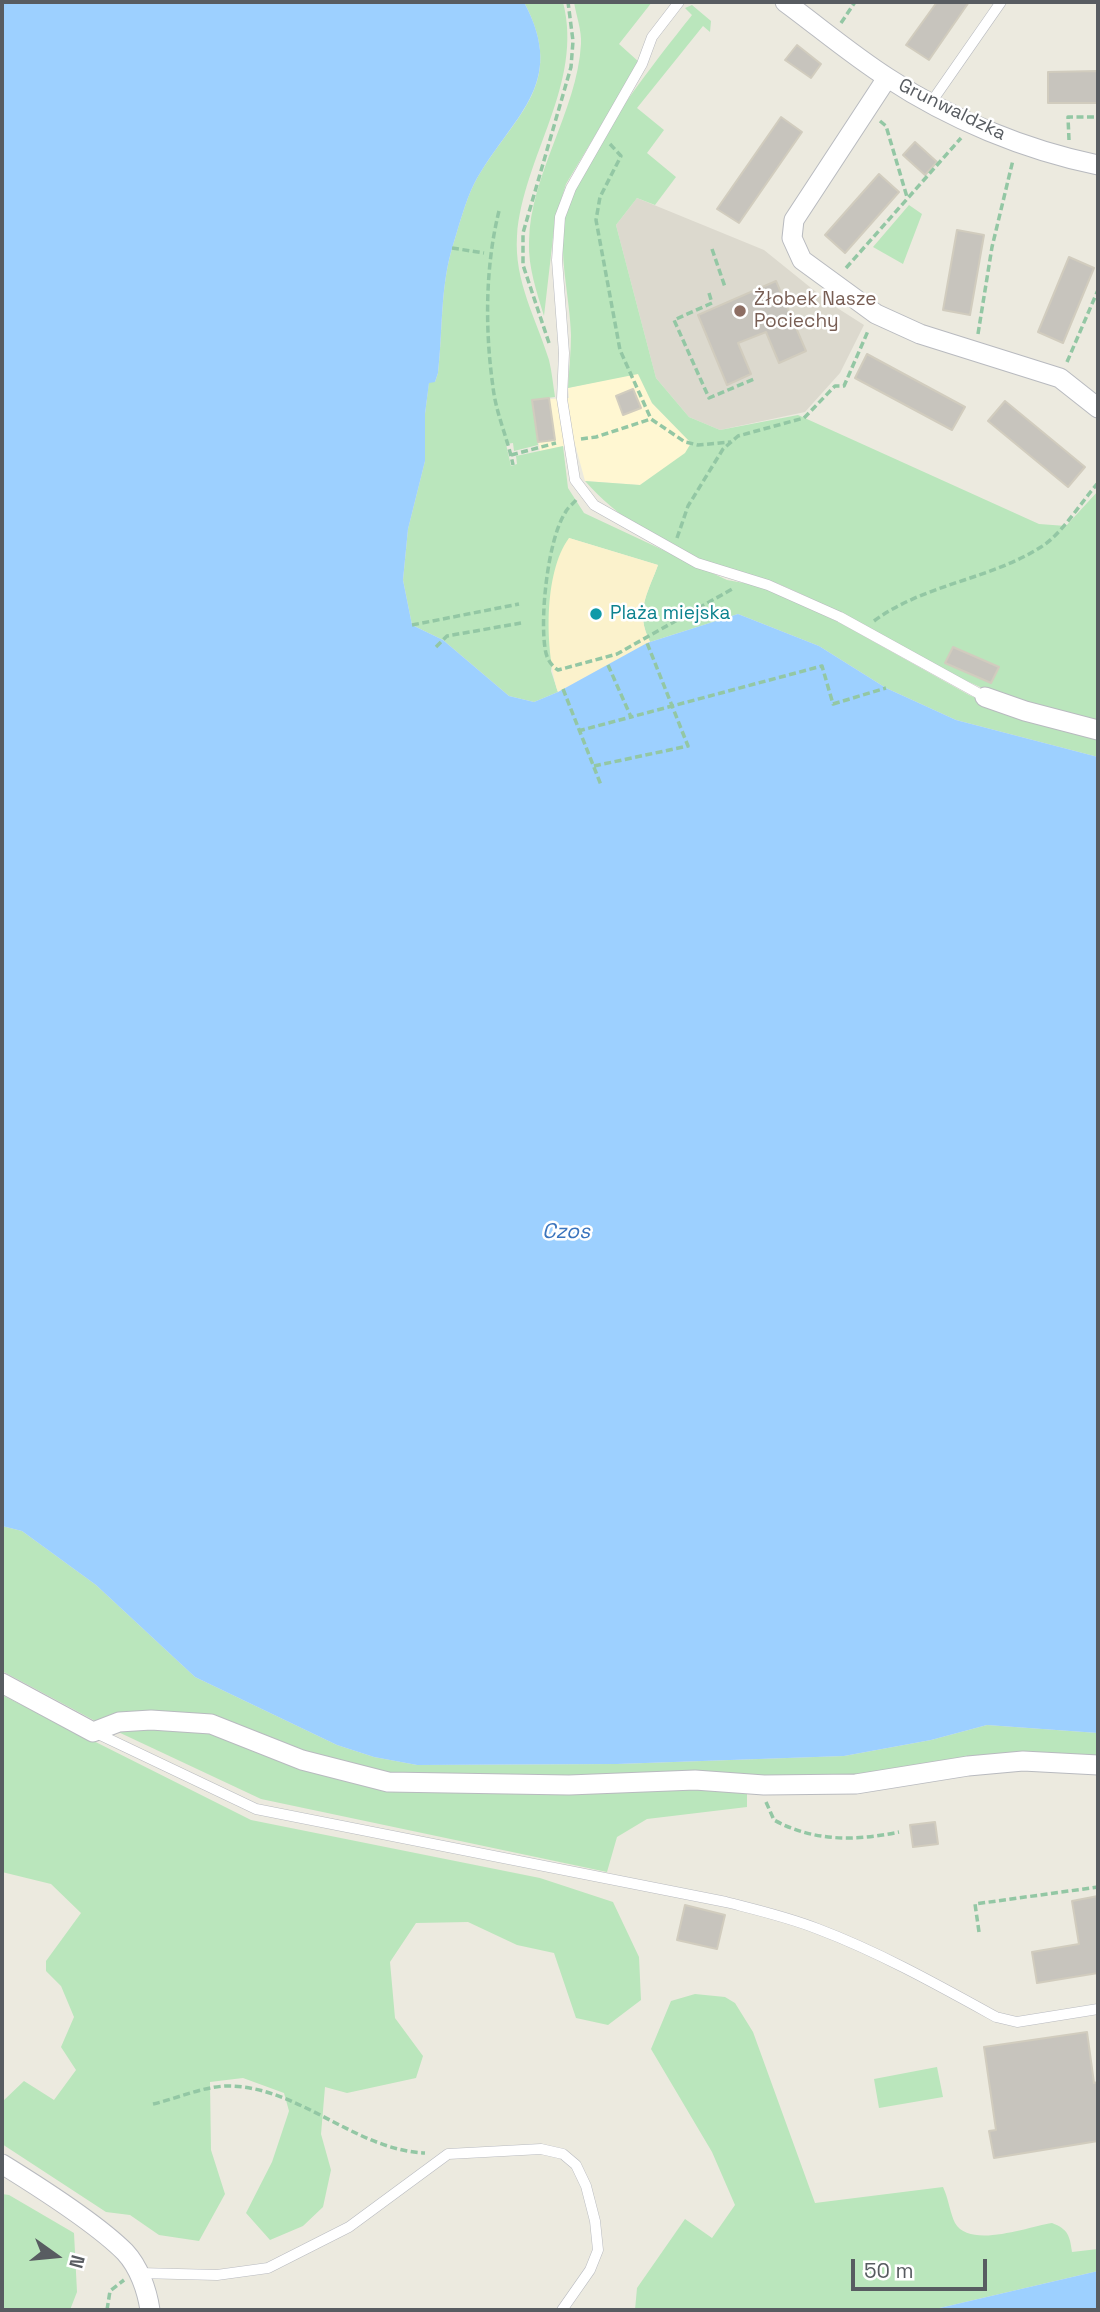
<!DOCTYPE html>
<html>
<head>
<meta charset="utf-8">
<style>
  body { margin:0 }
  #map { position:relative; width:1100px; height:2312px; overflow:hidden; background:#eceadf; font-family:"Space Grotesk",sans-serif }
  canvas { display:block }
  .frame { position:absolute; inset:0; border:4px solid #585c61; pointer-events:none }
  .north { position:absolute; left:21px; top:2221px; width:70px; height:70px; -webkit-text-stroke:5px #fff; paint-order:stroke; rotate:105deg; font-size:19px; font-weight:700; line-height:28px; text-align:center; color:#585c61 }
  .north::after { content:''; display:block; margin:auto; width:24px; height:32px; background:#585c61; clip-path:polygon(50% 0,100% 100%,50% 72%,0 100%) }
  .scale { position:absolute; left:851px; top:2259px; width:136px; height:32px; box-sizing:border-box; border:4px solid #585c61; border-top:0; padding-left:9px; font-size:21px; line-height:24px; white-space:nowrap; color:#585c61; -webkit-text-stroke:5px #fff; paint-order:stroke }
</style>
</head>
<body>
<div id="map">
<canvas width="1100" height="2312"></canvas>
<div class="frame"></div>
<div class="north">N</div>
<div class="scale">50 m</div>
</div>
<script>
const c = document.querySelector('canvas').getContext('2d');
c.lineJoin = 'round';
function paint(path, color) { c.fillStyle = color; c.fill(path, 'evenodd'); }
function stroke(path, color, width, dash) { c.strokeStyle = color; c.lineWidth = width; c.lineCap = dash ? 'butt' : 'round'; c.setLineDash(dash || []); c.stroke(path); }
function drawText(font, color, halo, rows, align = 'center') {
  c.font = font + ' "Space Grotesk",sans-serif'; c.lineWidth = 5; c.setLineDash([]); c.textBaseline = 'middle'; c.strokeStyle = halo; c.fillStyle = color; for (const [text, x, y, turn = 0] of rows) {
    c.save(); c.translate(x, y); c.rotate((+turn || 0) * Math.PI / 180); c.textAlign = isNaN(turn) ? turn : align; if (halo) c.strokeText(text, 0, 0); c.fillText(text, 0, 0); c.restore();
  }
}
const commercial = new Path2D(`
  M638,373L652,403L691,443L686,453L640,485L585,481L575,444L540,451L532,400L569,398L568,388Z`);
const education = new Path2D(`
  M637,198L764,250L831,304L864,325L840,373L805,412L720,430L689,417L656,378L616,225Z`);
const green = new Path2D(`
  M524,2H563C584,84 523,156 517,236C514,281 536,318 549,360C552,372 553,385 555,397L532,400L538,445L514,451L513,443L506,444L511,466L517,464L516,456L563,446L568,488L584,513L727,580L755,585L783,595L842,624L969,695L1017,716L1098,735V757L956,720L886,688L819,646L738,614L650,642C635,611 647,595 658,565L569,538L551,671L558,692L534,702L509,696L443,640L412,625L403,580L408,529L425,461V414L429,382H435L438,373C443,330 440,287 453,245C459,226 465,202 474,184C511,116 569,87 524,2Z
  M574,2H652L619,44L639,62L566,184L555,220L544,316C537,293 528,267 529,242C530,174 577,112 581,44C582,31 576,15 574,2Z
  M692,5L711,21L710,32L703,26L637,108L664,130L647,153L676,177L655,205L637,198L616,225L656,378L689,417L720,430L798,415L1039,524L1066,526L1098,491V723C1070,716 1038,711 1011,700C933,670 864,622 788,588C762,576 735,571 708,562C662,547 616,516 585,481L640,485L685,453L691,443L652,403L638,374L568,388C569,370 571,352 571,335C570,297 558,255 565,218C577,160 654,63 692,15L685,8Z
  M909,205L922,214L903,264L873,247Z
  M2,1526L22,1531L96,1585L195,1677L337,1745L374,1757L417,1765L617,1764L844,1756L931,1740L987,1725L1098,1733V1757L990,1754L844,1776L747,1780V1807L647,1819L617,1837L607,1872L261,1799L99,1723L2,1671Z
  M2,1695L251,1820L540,1878L613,1902L639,1957L641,2000L608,2025L576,2018L554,1953L517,1945L468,1922L416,1923L390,1962L395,2018L423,2056L416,2078L347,2093L325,2087L321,2134L331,2170L323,2207L303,2226L270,2240L246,2213L272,2162L289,2111L284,2093L243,2078L210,2082L211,2150L225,2194L199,2241L159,2235L130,2215L106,2212L2,2144V2102L24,2081L54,2100L76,2070L61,2047L74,2017L61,1986L46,1971V1961L81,1913L51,1884L2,1872Z
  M695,1994L725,1997L735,2003L753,2032L815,2203L943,2187C948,2197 951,2216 955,2223C970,2249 1027,2227 1052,2223C1068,2229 1070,2236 1072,2252L1098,2249V2271L931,2310H635L637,2288L685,2219L712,2238L735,2205L712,2152L651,2049L671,2001Z
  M937,2067L943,2097L879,2108L874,2079Z
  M2,2194L9,2195L74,2233L77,2292L70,2310H2Z`);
const sand = new Path2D(`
  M569,538L658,565C647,595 635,611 650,642L558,692C545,652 543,573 569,538Z`);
const water = new Path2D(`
  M2,2H524C569,86 511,116 474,184C465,202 459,226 453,245C440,287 443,330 438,373L435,382L429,383L425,414V461L408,529L403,580L412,625L443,640L509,696L534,702L558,692L647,643L738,614L819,646L886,688L956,720L1098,757V1733L987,1725L931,1740L844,1756L617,1764L417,1765L374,1757L337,1745L195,1677L96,1585L22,1531L2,1526Z
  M1098,2271V2310H931Z`);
const building = new Path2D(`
  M937,2H969L929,60L906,45Z
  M797,45L821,64L811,78L785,60Z
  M1098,71V103H1048V72Z
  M781,117L802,132L739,223L717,209Z
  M915,142L937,162L925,175L903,155Z
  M879,174L899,192L845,253L825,235Z
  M957,230L984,235L970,315L943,310Z
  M1069,257L1094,268L1063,343L1038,332Z
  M776,281L806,351L779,363L766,332L738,343L751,374L727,385L698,315Z
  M867,354L965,407L952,430L855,378Z
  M633,389L641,408L623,415L616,396Z
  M549,398L555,440L538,442L532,400Z
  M1005,401L1085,467L1068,487L988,421Z
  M953,647L999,667L991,683L945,663Z
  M935,1822L938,1844L913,1847L910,1825Z
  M1098,1896V1973L1037,1983L1032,1952L1079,1944L1072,1901Z
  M685,1905L725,1915L717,1949L677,1940Z
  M1087,2032L1094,2083L1098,2082V2141L994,2158L989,2131L996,2130L984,2047Z`);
const path = new Path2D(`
  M841,23L855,2
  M880,121L886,126L907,197
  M1069,140L1068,117H1098
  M610,144L621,156L600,197L596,220L620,350L651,419L685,442L698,445L731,442
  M499,211C485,267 485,331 493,387C496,414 508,439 513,465
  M452,248L484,253
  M712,249L725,287
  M846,268L961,138
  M709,293L712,303L674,320L709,398L754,379
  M978,334L992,247L1013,160
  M549,343L523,265V233L571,67L573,41L568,2
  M1067,362L1098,290
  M581,439L596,437L651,419
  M511,455L556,443
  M576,500C573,504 567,508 565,513C548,540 540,615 545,648C546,657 550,665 558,670L617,654L734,588
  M677,538L688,506L723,449L738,436L804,418L835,386H844L868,331
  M874,621C924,584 989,580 1041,547C1061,535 1082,501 1098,483
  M412,625L519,604
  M436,647L447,636L521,623
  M608,665L631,717L822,666L833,704L886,688
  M563,689L601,785
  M578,731L631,717
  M594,766L688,746L647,643
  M766,1802L774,1820C814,1842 856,1841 899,1832
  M979,1932L975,1904L1098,1887
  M153,2104C179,2098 206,2085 232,2086C302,2089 356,2150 425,2153
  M107,2310L110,2291L124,2280`);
const lane = new Path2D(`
  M679,2L652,37L642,64L571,188L560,217L557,260L564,353L562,399L575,480L594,505L697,563L768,585L840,617L985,697
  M930,104L1001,2
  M94,1732L256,1809L726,1902C757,1910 788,1917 818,1929C879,1952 938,1985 996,2017L1017,2022L1098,2009
  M139,2273L217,2275L268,2268L349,2227L448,2154L541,2149L563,2154L576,2165L586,2186L595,2221L598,2250L590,2270L562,2310`);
const street = new Path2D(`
  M785,2C819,27 852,55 888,78C950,119 1025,150 1098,165
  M887,78L794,220L792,238L802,260L876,314L920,334L1060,378L1098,408
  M985,697L1025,711L1098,730
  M2,1683L93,1732L119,1722L151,1720L211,1724L302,1760L388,1782L569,1785L695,1780L764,1785L856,1784L968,1766L1023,1761L1098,1765
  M2,2164C36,2185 97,2224 125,2252C139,2267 147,2290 150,2310`);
const markers = [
  [740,311,7,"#8d6e63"],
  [596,614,7,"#0f9aa8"]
];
const streetNames = [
  ["Grunwaldzka",952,110,26]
];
const educationNames = [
  ["Żłobek Nasze",754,300],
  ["Pociechy",754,322]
];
const cultureNames = [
  ["Plaża miejska",610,614]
];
const waterNames = [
  ["Czos",566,1232]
];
paint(commercial, '#fff7d2');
paint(education, '#dcd9ce');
paint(green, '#bae6bc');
paint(sand, '#fbf2cc');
paint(water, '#9dd0ff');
paint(building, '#c7c4bd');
stroke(building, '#d1ccbe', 2);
stroke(lane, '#b8babf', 11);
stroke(street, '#b8babf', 21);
stroke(path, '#93c7a4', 3.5, [7, 3.5]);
stroke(lane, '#fff', 10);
stroke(street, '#fff', 19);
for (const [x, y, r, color] of markers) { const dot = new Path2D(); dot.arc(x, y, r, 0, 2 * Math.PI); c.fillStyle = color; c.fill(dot); stroke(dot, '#fff', 2.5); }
drawText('19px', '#585c61', '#fff', streetNames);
drawText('19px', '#785e54', '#fff', educationNames, 'left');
drawText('19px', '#0d838f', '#fff', cultureNames, 'left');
drawText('italic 21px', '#3a74bd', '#fff', waterNames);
</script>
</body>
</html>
